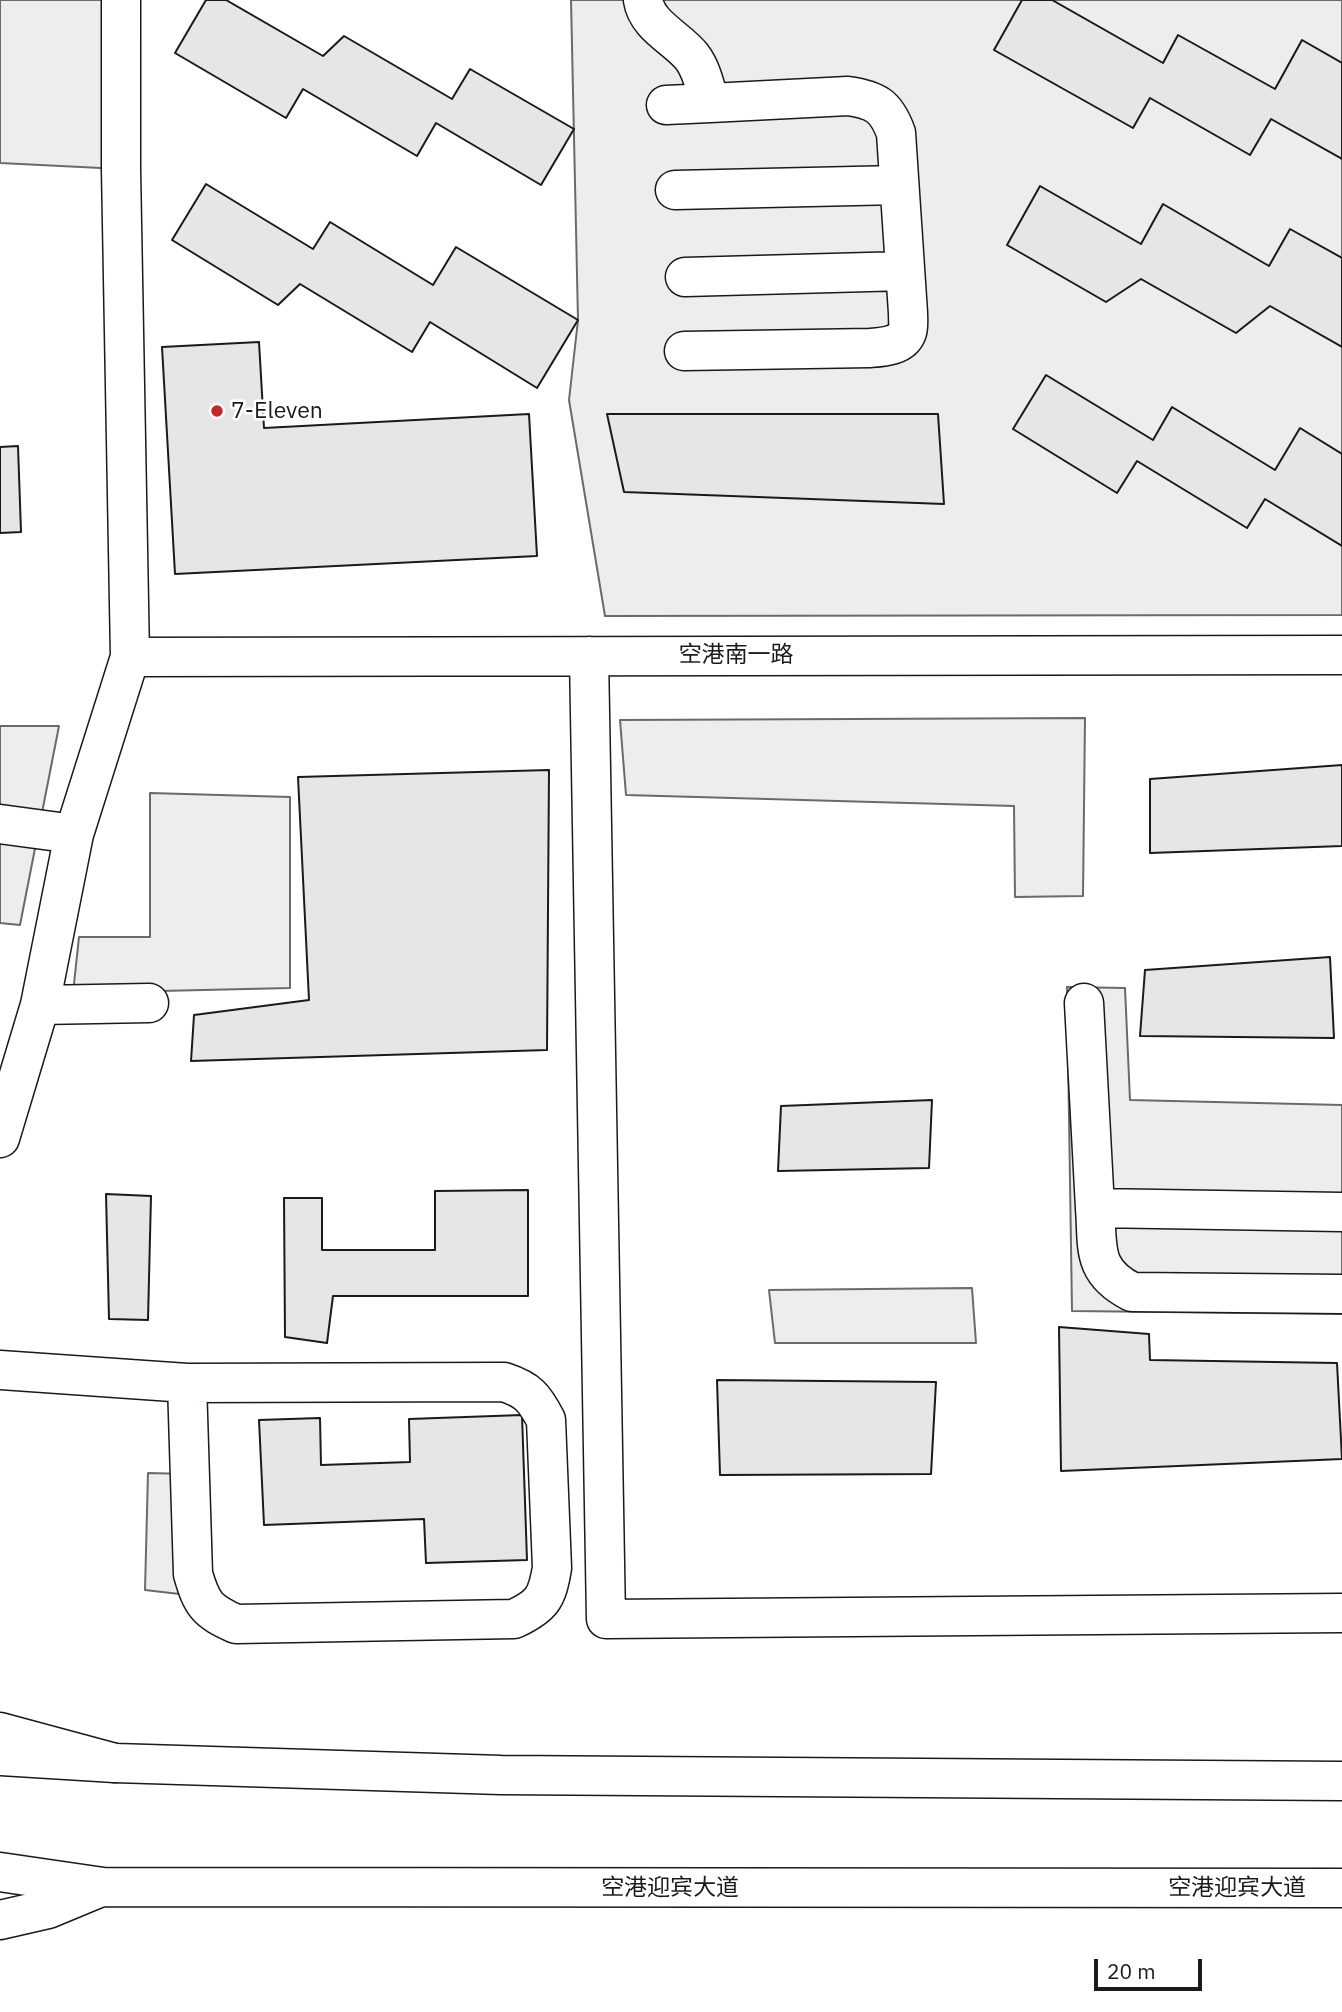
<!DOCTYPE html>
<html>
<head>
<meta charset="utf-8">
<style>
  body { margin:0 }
  #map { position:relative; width:1342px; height:2012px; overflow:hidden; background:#fff; font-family:"IBM Plex Sans",sans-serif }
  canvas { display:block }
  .scale { position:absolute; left:1094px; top:1959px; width:108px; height:32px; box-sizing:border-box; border:4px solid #1a1a1a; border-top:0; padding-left:9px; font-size:21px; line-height:24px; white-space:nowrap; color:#1a1a1a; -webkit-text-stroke:5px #fff; paint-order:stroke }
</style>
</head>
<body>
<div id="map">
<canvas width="1342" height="2012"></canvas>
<div class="scale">20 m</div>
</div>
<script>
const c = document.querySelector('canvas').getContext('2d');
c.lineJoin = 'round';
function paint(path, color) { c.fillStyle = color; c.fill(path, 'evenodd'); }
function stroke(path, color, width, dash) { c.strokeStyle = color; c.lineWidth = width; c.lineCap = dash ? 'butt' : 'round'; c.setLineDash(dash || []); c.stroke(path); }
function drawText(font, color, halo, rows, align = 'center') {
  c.font = font + ' "IBM Plex Sans","Noto Sans SC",sans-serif'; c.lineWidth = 5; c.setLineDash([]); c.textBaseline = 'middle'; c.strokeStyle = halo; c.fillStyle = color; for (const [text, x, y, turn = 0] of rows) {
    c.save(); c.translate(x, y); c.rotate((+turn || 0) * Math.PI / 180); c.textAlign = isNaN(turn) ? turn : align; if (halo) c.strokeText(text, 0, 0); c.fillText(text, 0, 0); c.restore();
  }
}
const built = new Path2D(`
  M0,0H121V169L0,163Z
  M571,0H1342V615L605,616L569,400L578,320Z
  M1085,718L1083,896L1015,897L1014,806L626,795L620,720Z
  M0,726H59L20,925L0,923Z
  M150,793L290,797V988L73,993L79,937H150Z
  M1067,987L1125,988L1130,1100L1342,1105V1314L1072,1311Z
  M972,1288L976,1343H775L769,1290Z
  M148,1473L187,1474L188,1595L145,1590Z`);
const building = new Path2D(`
  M206,0H226L323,56L344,36L452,99L470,69L574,129L541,185L436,123L417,156L303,89L286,118L175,53Z
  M1022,0H1052L1163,63L1178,35L1275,89L1302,40L1342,63V159L1271,119L1250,155L1150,98L1133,128L994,50Z
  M206,184L313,249L330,222L433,285L456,247L578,320L537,388L430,322L412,352L300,284L278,305L172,240Z
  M1040,186L1141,244L1163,204L1269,266L1290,229L1342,258V347L1270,306L1236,333L1141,279L1106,302L1007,245Z
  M259,342L264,428L529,414L537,556L175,574L162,347Z
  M1046,375L1153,440L1172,407L1275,470L1300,428L1342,454V546L1265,499L1247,528L1137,461L1117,493L1013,429Z
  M607,414H938L944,504L624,492Z
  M18,446L21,532L0,533V447Z
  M1342,765V846L1150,853V779Z
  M549,770L547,1050L191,1061L194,1015L309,1000L298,777Z
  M1330,957L1334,1038L1140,1036L1145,970Z
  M932,1100L929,1168L778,1171L781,1106Z
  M528,1190V1296H333L327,1343L285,1337L284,1198H322V1250H435V1191Z
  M106,1194L151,1196L148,1320L109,1319Z
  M1059,1327L1149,1334L1150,1360L1337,1363L1342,1459L1061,1471Z
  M717,1380L936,1382L931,1474L720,1475Z
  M522,1415L527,1560L426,1563L424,1519L264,1525L259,1420L320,1418L321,1465L410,1462L409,1419Z`);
const minor = new Path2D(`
  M643,0C647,26 677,38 692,57C702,70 705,87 710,103L848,96C876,100 886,106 896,133L908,313C908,318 909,327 907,332C902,346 883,347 870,348L684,351
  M666,105L710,103
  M675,190L899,185
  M685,277L905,271
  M589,656L606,1619L1342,1613
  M130,657L1342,655
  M0,824L74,834
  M1084,1003L1095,1208L1342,1212
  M40,1005L149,1003
  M0,1138L40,1005L74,834L130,657L121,169V0
  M1095,1208C1098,1247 1091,1271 1132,1292L1342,1294
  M0,1370L187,1383L504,1382C528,1390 534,1397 546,1420L552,1568C547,1598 542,1606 514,1619L236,1624C207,1611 202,1605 193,1574L187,1383`);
const major = new Path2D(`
  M0,1732L115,1763L501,1775L1342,1781
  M0,1872L103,1887L1342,1888
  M0,1920L48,1909L101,1887`);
const highway = new Path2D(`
  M0,1756L115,1763`);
const markers = [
  [217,411,7,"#c62828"]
];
const poiNames = [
  ["7-Eleven",231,411]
];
const streetNames = [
  ["空港南一路",736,655],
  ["空港迎宾大道",670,1888],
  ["空港迎宾大道",1237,1888]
];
paint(built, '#ededed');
stroke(built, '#6a6a6a', 2);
paint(building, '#e6e6e6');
stroke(building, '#1a1a1a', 2);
stroke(minor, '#1a1a1a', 41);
stroke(major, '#1a1a1a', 41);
stroke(highway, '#1a1a1a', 41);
stroke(minor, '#fff', 38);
stroke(major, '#fff', 38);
stroke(highway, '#fff', 38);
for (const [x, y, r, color] of markers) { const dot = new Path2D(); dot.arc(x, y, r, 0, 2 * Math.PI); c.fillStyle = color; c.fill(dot); stroke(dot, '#fff', 2.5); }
drawText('23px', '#1a1a1a', '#fff', poiNames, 'left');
drawText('23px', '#1a1a1a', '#fff', streetNames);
</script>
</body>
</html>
